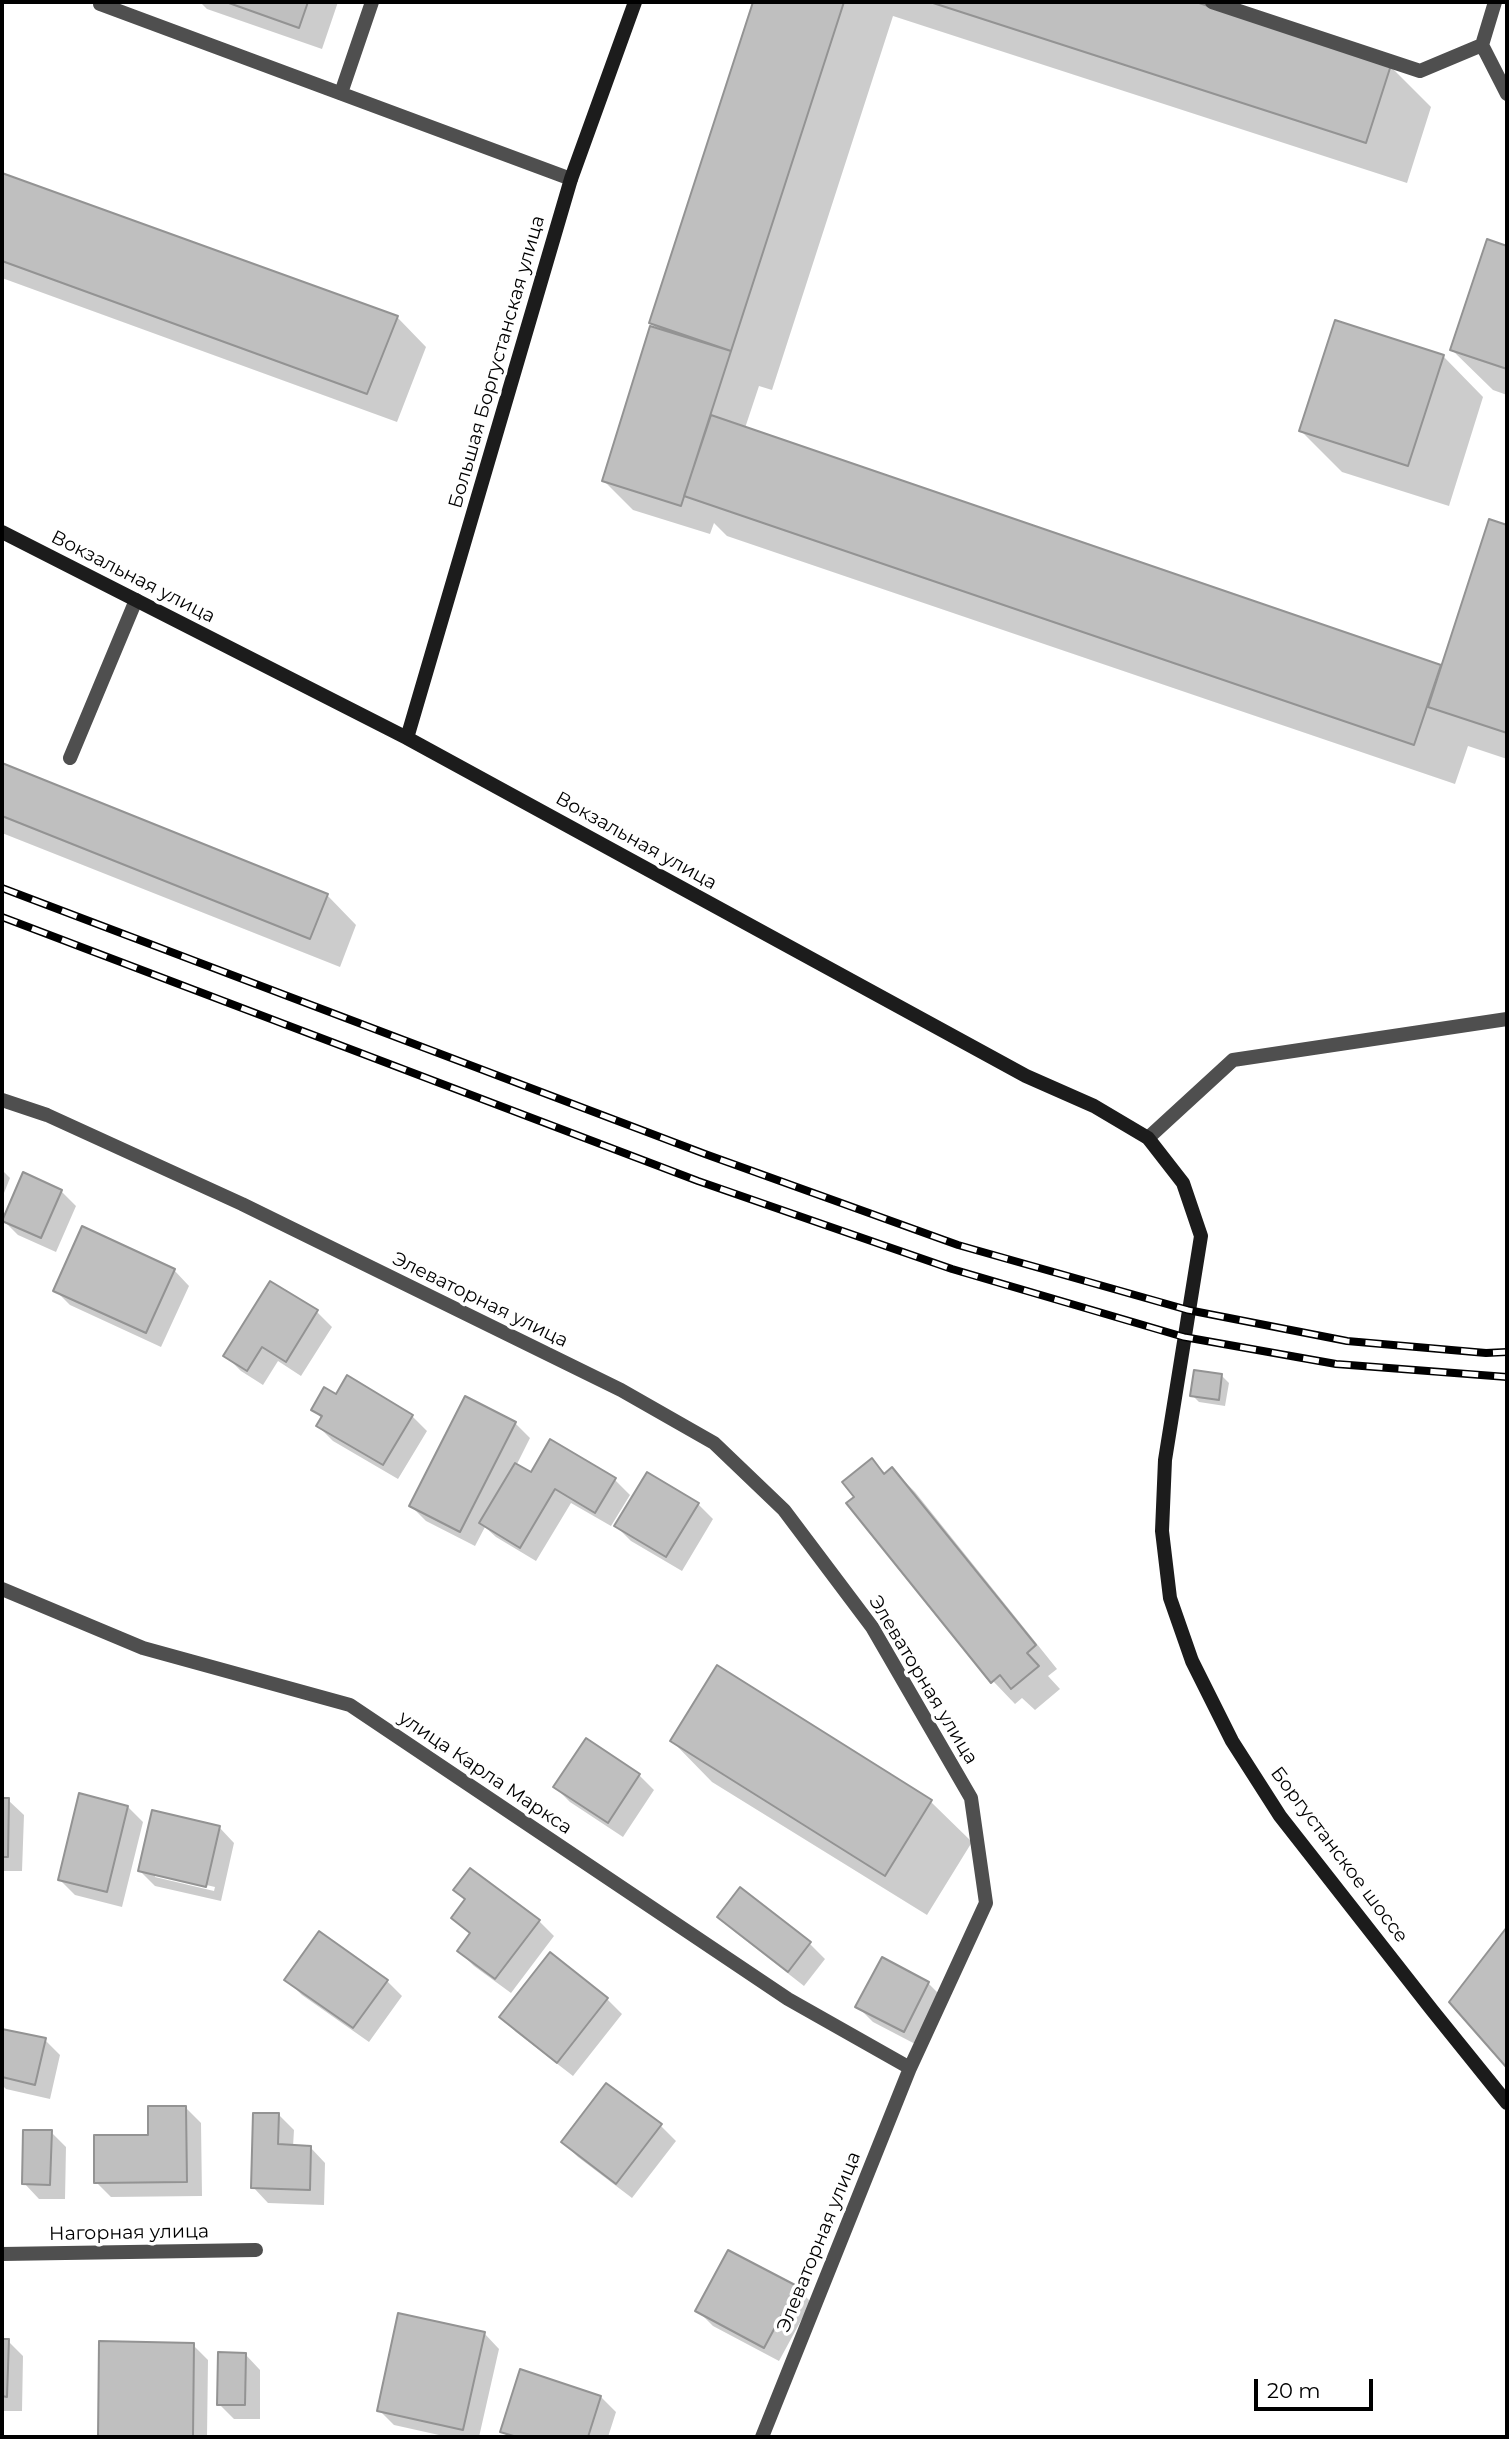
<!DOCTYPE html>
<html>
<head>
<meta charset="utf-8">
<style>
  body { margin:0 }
  #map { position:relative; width:1509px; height:2439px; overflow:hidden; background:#fff; font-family:Montserrat,sans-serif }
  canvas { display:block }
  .frame { position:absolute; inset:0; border:4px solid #000; pointer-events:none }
  .scale { position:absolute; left:1254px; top:2379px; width:119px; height:32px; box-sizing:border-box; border:4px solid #000; border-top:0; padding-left:9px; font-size:21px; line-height:24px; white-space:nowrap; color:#000; -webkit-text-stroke:5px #fff; paint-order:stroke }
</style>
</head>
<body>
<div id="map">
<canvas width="1509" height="2439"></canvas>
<div class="frame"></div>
<div class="scale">20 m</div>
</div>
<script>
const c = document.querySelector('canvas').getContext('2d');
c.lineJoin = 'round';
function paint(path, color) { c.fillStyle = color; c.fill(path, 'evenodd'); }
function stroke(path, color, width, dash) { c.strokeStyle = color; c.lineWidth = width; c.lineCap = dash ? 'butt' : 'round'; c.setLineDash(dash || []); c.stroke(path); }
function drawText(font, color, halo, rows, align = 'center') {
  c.font = font + ' Montserrat,sans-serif'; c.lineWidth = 7; c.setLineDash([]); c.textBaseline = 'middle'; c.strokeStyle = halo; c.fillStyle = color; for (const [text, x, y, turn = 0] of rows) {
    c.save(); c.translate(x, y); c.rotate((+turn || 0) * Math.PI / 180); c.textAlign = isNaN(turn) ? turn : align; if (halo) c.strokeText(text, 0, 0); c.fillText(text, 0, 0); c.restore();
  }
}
const shadow = new Path2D(`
  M200,2H338L322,49L207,9Z
  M755,2H1190L1391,67L1431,107L1407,183L893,16L772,390L759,386L745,428L1443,667L1490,521L1507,527V759L1468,746L1455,784L727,536L714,523L710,534L633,510L604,481L659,331L651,323Z
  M2,175L397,317L426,347L397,422L2,278Z
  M1488,241L1507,248V395L1493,390L1452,350Z
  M1443,356L1483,397L1449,506L1342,472L1301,431Z
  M2,765L327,895L356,925L340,967L2,833Z
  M2,1170L10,1178L2,1198Z
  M61,1191L76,1206L56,1252L18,1235L3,1220Z
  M174,1270L189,1286L161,1347L70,1305L55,1290Z
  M271,1283L317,1312L332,1327L301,1376L278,1361L263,1385L241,1371L226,1356Z
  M1222,1376L1229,1383L1225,1406L1199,1402L1192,1395Z
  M336,1396L412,1416L427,1431L398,1479L333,1441L318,1426L322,1419L313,1409Z
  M515,1423L530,1438L516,1466L531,1475L615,1480L630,1495L611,1526L571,1503L536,1561L496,1537L485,1527L475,1546L426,1521L411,1506Z
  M872,1460L886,1474L892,1469L915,1492L1057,1669L1048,1676L1060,1689L1035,1710L1022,1698L1015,1704L993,1681L857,1497Z
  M698,1504L713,1519L682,1571L631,1541L616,1526Z
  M718,1668L931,1802L972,1842L927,1915L712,1782L672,1741Z
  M639,1775L654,1790L623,1837L570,1802L555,1787Z
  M2,1800H8L24,1815L22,1871H2Z
  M128,1807L143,1822L122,1907L75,1895L60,1880Z
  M219,1827L234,1843L221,1901L155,1886L140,1871ZM155,1873L215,1887L214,1891L155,1877Z
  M455,1890L539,1921L554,1936L511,1993L474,1966L459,1951L471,1935L453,1917L466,1901Z
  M740,1890L810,1944L825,1959L804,1986L735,1932L720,1917Z
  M1507,1930V2065L1451,2002Z
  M287,1980L387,1981L402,1996L369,2042L302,1995Z
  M928,1983L943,1998L919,2046L873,2022L858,2007Z
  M607,1999L622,2014L573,2076L516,2032L501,2017Z
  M2,2030L45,2040L60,2055L50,2099L6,2089L2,2085Z
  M606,2085L661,2126L676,2141L632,2198L578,2157L563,2142Z
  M185,2107L201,2123L202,2196L111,2197L96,2182Z
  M279,2115L294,2130L293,2147H310L325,2163L324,2205L268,2203L253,2187Z
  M51,2132L66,2147L65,2199H39L24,2183Z
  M796,2287L811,2302L779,2361L713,2326L698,2311Z
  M484,2333L499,2349L479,2437H448L394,2425L379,2410Z
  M2,2341H8L23,2356L22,2411H2Z
  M101,2343L193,2345L208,2360L207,2437H100Z
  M245,2354L260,2370V2419H234L219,2404Z
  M601,2397L616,2412L608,2437H508L502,2431Z`);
const building = new Path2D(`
  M226,2H308L299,28Z
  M753,2H844L731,351L649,323Z
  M930,2H1196L1391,65L1366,143Z
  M2,173L398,316L367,394L2,261Z
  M1487,239L1507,246V369L1450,350Z
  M1335,320L1444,355L1408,466L1299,431Z
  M650,326L731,351L681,506L602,481Z
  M711,415L1441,665L1414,745L684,496Z
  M1489,519L1507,525V733L1428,707Z
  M2,763L328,894L310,939L2,816Z
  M23,1172L62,1190L41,1238L2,1221Z
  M82,1226L175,1269L146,1333L53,1291Z
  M270,1281L318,1310L286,1362L262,1347L247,1371L223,1356Z
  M1194,1370L1222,1374L1219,1400L1190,1396Z
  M347,1375L413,1415L383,1465L316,1426L322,1416L311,1410L324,1387L336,1394Z
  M465,1396L516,1422L460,1532L409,1506Z
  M550,1439L616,1478L595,1513L555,1489L520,1548L479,1523L515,1463L531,1472Z
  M872,1458L884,1474L892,1467L1036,1645L1027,1653L1039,1666L1011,1689L1000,1675L991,1683L846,1503L854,1497L842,1482Z
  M647,1472L699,1503L666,1557L614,1526Z
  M717,1665L932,1800L885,1876L670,1741Z
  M586,1738L640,1774L608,1823L553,1787Z
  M79,1793L128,1806L107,1892L58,1880Z
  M2,1798H9L8,1857H2Z
  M152,1810L220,1826L206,1887L138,1871Z
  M470,1868L540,1920L495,1979L457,1951L470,1933L451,1918L465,1899L453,1890Z
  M740,1887L811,1942L788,1972L717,1917Z
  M1507,1927V2068L1449,2002Z
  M319,1931L388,1980L353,2028L284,1980Z
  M550,1952L608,1998L557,2063L499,2017Z
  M882,1957L929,1982L904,2032L855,2007Z
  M2,2029L46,2038L35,2085L2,2077Z
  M606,2083L662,2124L616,2184L561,2142Z
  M148,2106H186L187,2182L94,2183V2135H148Z
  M253,2113H279L278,2144L311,2146L310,2190L251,2188Z
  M23,2130H52L50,2185L22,2184Z
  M728,2250L797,2286L764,2348L695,2311Z
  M398,2313L485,2332L463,2430L377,2411Z
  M2,2339H9L7,2397L2,2396Z
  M99,2341L194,2343L193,2437H98Z
  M218,2352L246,2353L245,2405H217Z
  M520,2369L601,2396L588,2437H517L500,2432Z`);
const lane = new Path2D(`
  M100,2V4L571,179
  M1212,2L1420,71L1482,45
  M1495,2L1482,45L1507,94
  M341,93L372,2
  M70,758L136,600
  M1148,1138L1233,1060L1507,1019`);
const street = new Path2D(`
  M2,1100L47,1115L242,1204L621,1390L714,1443L784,1510L872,1627L971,1798L986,1903L910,2068L762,2437
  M2,1589L143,1648L350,1705L788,1999L910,2068
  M2,2254L256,2250`);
const secondary = new Path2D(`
  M2,532L407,738L1026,1076L1094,1106L1148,1138L1183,1183L1201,1236L1165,1460L1162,1531L1170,1598L1192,1661L1232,1741L1280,1816L1432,2010L1507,2103
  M407,738L571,179L635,2`);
const rail = new Path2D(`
  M2,888L705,1154L958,1245L1188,1310L1347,1341L1486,1353L1507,1352
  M2,917L698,1181L952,1269L1184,1337L1336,1364L1507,1377`);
const streetNames = [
  ["Большая Боргустанская улица",497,362,-74],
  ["Вокзальная улица",133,577,27],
  ["Вокзальная улица",636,841,29],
  ["Элеваторная улица",480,1300,26],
  ["Элеваторная улица",923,1680,59],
  ["улица Карла Маркса",485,1773,34],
  ["Боргустанское шоссе",1339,1855,53],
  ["Нагорная улица",129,2233,-1],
  ["Элеваторная улица",819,2242,-68]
];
paint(shadow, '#0003');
paint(building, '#bfbfbf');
stroke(building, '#939393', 2);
stroke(lane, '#4f4f4f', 14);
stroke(street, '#4f4f4f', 14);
stroke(secondary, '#1c1c1c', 14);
stroke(rail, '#000', 8);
stroke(rail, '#fff', 5, [16]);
drawText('19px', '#000', '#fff', streetNames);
</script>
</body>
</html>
